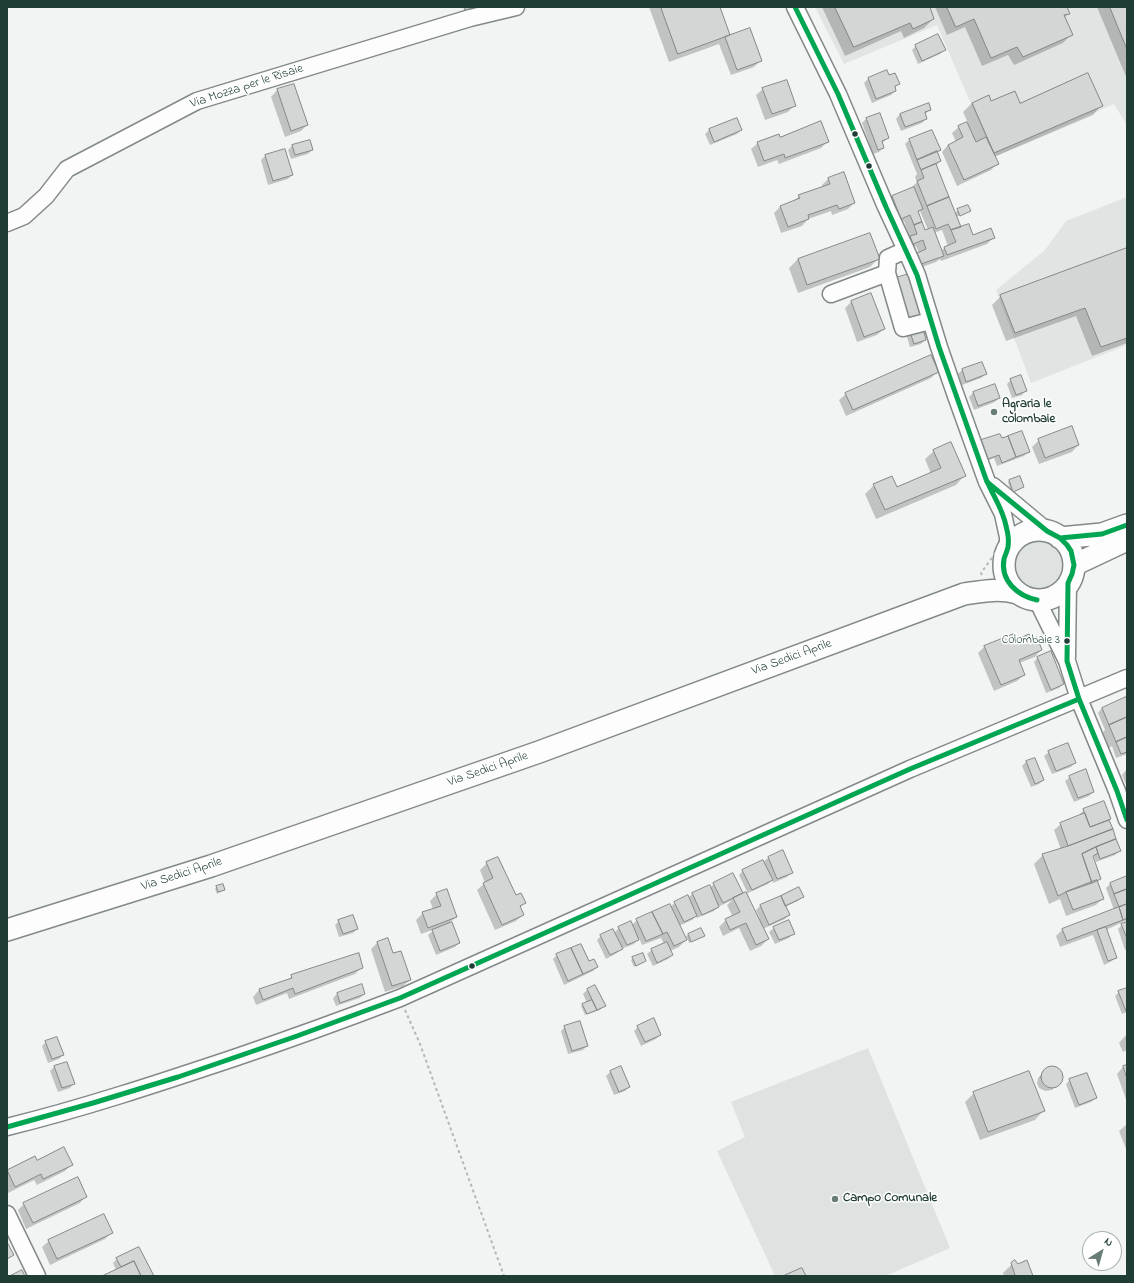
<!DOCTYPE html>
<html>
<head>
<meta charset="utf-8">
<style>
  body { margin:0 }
  #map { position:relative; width:1134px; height:1283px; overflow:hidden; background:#f2f3f3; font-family:"Indie Flower",sans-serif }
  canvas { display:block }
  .frame { position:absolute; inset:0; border:8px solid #1f3d34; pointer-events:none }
  .north { position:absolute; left:1082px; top:1231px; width:40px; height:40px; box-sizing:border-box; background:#fff; border:1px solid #a5b1ae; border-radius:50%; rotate:37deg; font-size:11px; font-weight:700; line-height:16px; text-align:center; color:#1f3d34 }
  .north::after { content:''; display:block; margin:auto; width:14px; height:18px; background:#697d77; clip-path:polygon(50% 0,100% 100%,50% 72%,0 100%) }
</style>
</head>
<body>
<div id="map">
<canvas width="1134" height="1283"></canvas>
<div class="frame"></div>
<div class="north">N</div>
</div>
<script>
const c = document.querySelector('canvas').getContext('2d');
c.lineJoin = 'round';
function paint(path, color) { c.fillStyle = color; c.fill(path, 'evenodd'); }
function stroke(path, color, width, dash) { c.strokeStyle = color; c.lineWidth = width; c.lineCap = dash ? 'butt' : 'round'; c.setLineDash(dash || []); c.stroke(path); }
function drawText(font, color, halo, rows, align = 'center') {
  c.font = font + ' "Indie Flower",sans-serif'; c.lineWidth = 3; c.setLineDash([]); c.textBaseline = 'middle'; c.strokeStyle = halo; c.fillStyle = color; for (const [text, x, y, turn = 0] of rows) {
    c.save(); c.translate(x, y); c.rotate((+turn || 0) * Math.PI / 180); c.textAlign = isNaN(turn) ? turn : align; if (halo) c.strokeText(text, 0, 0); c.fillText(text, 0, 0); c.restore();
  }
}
const built = new Path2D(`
  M815,7H1127V125L1114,104L994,157L937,25L844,64Z
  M1127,197V345L1031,383L996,290L1045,250L1066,221Z`);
const green = new Path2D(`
  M1011 565a28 28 0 1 1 56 0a28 28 0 1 1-56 0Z
  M868,1048L950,1248L885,1276H775L717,1151L745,1137L731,1102Z`);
const shadow = new Path2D(`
  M463,7H511L466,15Z
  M649,7H719L729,35L726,38L761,60L754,67L731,75L719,44L669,62Z
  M822,7H929L933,19L924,28L904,38L901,31L845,56Z
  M935,7H1066L1069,13L1064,18L1072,34L1063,43L1014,65L1008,55L982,66L965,27L947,35Z
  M1097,7H1127V79Z
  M916,46L944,50L940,54L918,64L912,50Z
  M889,77L899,84L894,88L895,91L891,95L872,103L864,83L868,79Z
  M763,89L795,105L788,112L765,120L756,95Z
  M277,90L307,125L301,131L285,137L271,97Z
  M988,97L991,103L1101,106L1093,115L994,157L997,164L991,170L957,186L942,152L948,145L956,142L952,133L959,127L968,123L963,112L972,103Z
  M930,110L924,115L926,119L922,123L901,131L896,119L900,114Z
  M879,114L888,138L882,143L883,148L879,152L873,154L862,123L866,119Z
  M709,130H741L737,134L710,145L705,134Z
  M932,131L940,150L937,153L940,161L936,166L955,213L958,210L970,211L956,217L960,228L973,236L994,237L987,244L941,261L940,259L936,262L914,270L911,260L919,253L916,246L906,250L904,244L910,238L904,221L895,225L886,203L892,197L911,189V188L917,182L915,177L917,174L905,144L909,140ZM920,211L928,230L924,231L917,213ZM942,230L948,246L944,248L941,251L934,233Z
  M779,138L828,141L821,148L779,164L777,160L758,167L751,149L758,143Z
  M310,141L312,150L308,154L291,159L288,150L292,146Z
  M285,150L292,175L288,179L268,185L261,160L265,156Z
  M828,179L854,203L848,209L832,215L831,211L808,219L802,226L781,233L774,213L780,207L793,202L799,196L823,187L822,185Z
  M870,234L879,258L870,267L798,293L789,268L798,259Z
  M1127,249V343L1092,356L1076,316L1006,341L992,305L1001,296Z
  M871,294L884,329L877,335L857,342L845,308L851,302Z
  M911,333L925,340L921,344L910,347L907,337Z
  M962,370L986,374L981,378L962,385L958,374Z
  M937,372L931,378L846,416L839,400L846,394Z
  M1011,380L1026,390L1022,395L1012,398L1007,384Z
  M995,385L999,398L995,402L974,410L969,397L973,393Z
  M1002,440L1028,452L1024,456L997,466L994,458L984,462L978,445L982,441Z
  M1039,440L1078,445L1072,452L1039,464L1032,447Z
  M934,451L964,476L956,485L876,519L865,494L874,485L896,488L931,474L925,459Z
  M1009,481L1023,487L1011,493L1008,482Z
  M1016,641H1030L1041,650L1035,657L1019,663L1024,675L1017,681L994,691L978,653L985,646Z
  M1038,657L1063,684L1059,688L1046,693L1034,662Z
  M1125,699L1127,703V754L1116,758L1112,746L1109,748L1103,732L1105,730L1098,713L1102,708Z
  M1049,752L1075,762L1071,767L1052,774L1044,756Z
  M1034,759L1043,780L1039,784L1031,787L1022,766L1026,762Z
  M1126,770H1127V787L1122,775Z
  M1070,777L1093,792L1089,796L1074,802L1065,781Z
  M1084,810L1110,819L1108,821L1119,851L1115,855L1096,862L1094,856L1092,857L1100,879L1097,882L1103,898L1096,905L1066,916L1060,899L1049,904L1034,864L1043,855L1061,850L1054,830L1061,824L1080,816V814Z
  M782,852L791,872L787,877L773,883L772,880L768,884L746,894L758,919H760L756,910L760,906L798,888L802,896L798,901L785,907L789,915L785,919L763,929L768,939L761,946L750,951L739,928L723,936L719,927L726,920L733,917L727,905L732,900L718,907L714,911L697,918L696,916L692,920L679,926L686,940L679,947L670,951L672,955L668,959L653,966L647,954L652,950L664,944L661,938L642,945L639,938L634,944L621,949L617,953L606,959L597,940L601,936L614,933L619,928L632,925L637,920L670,907L675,903L688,898L692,894L709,887L710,888L714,884L732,875L742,895L747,892L739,875L743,871L763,862L768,858Z
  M487,863L515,897L524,903L520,908L523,915L516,921L495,930L477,890L485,883L480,870Z
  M1127,877V920L1106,930L1116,957L1112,961L1104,965L1093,935L1060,947L1056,936L1062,930L1114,910L1106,888L1110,884Z
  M217,887L224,890L217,894L215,889Z
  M437,894L456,917L447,925L459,943L455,947L436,955L428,935L435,929L421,934L416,920L423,913L433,909L430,901Z
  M339,921L357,929L353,933L339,937L335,925Z
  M1127,923V949L1125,950L1118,929L1122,925Z
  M774,928L793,933L789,938L775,944L769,932Z
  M701,929L702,937L689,943L686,936Z
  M387,939L392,955L410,980L403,986L385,992L371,949L377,943Z
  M557,955L597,967L593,971L564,985L553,959Z
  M633,958L645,961L634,967L631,960Z
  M362,967L355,974L289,999L287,993L256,1005L253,997L259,990L288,980L292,976Z
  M595,986L604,1006L600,1010L585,1015L581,1006L587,1003L583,994L587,990Z
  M1127,989V1012L1122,1014L1115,996L1119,992Z
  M337,994H364L360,998L336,1006L333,998Z
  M565,1027L587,1046L583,1050L568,1054L561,1031Z
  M638,1027L660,1035L656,1039L641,1046L634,1031Z
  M1125,1036H1127V1050L1123,1052L1119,1043Z
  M46,1042L63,1055L59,1059L48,1063L42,1046Z
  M66,1063L74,1083L70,1088L58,1092L50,1071L54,1067Z
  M1127,1066V1102L1117,1074L1123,1067Z
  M621,1067L629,1087L625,1091L614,1095L606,1076L610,1072Z
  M1053,1067L1058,1070L1061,1076V1081L1052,1090L1045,1091L1039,1088L1037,1083L1038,1078L1046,1069Z
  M1070,1080L1096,1098L1091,1102L1075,1108L1066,1084Z
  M974,1093L1043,1111L1035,1120L980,1140L965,1102Z
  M1127,1124V1149H1126L1119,1131Z
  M35,1157L37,1162L72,1164L65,1171L37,1185L34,1180L8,1193L7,1190V1171Z
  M86,1196L80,1203L26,1229L18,1210L24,1204Z
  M112,1232L105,1239L50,1265L42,1247L49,1241Z
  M117,1259L152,1276H104L116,1270L113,1263Z
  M1012,1264L1018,1265L1032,1276H1004L1003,1273Z`);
const building = new Path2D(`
  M465,7H476L477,11L467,14Z
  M661,7H720L730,35L678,54Z
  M835,7H930L934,19L913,29L910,23L854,47Z
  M947,7H1067L1070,14L1064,15L1073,35L1023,57L1017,47L991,58L974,19L956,27Z
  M1110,7H1127V49Z
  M750,28L762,61L737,70L725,37Z
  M938,34L946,50L922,61L915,45Z
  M887,70L889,75L895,73L900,84L895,86L896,91L876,99L868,78Z
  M1088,73L1103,106L994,153L972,103L989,95L991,101L1015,91L1020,103Z
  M787,80L796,106L772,114L762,88Z
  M294,84L308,125L291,131L277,89Z
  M929,103L931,110L925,112L927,119L905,127L900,114Z
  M880,113L889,138L882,141L884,148L878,150L866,118Z
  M737,118L742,130L714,142L709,129Z
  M821,121L829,142L785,158L784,154L764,161L757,142L779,134L780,137Z
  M967,122L976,142L986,137L999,164L964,180L948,145L963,137L958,126Z
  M932,130L941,150L917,160L909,139Z
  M310,140L313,150L295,155L292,145Z
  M285,149L293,175L273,181L265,155Z
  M937,151L941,161L921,170L917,160Z
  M936,164L949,197L927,206L917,181L924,178L921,170Z
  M844,172L855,203L839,209L837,205L808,215L809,219L788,227L780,206L800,198L798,195L830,184L828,178Z
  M914,187L923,209L918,211L922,222L914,225L910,215L901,219L892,196Z
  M949,197L961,227L951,230L948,224L936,229L927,206Z
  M968,205L971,211L960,216L957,209Z
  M922,222L925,230L933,227L944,256L921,264L917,253L926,249L923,240L913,244L910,236L917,234L914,225Z
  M969,224L973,235L991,228L995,238L947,255L944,247L956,242L951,230Z
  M870,233L880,259L807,285L798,259Z
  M1127,248V338L1101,347L1085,308L1015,333L1000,295Z
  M913,273L925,317L907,322L895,278Z
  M871,293L885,329L864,337L851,301Z
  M923,328L926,340L914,344L910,332Z
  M931,355L939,372L853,410L845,393Z
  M982,362L987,374L966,382L962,369Z
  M1021,375L1027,391L1016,395L1010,379Z
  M995,384L1000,398L978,406L973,392Z
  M1072,426L1079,445L1045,458L1038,439Z
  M1022,431L1030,452L1016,457L1008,436Z
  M1000,434L1002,438L1008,436L1016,457L1002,463L999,455L988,459L981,440Z
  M951,442L966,476L885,510L873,484L892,476L897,487L941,468L933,450Z
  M1020,476L1024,487L1013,492L1009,480Z
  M1014,634L1016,640L1029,634L1031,639L1037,637L1042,650L1019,660L1025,675L1001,685L984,646Z
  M1051,651L1064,684L1051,690L1037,657Z
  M1126,697L1127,701V717L1109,725L1102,708Z
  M1127,717V737L1116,742L1109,725Z
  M1127,737V752L1121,754L1116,742Z
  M1068,743L1076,763L1056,771L1048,751Z
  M1035,758L1044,780L1035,784L1026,761Z
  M1086,769L1094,792L1078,798L1069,776Z
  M1104,801L1111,819L1090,827L1083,809Z
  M1085,813L1090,827L1109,820L1113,829L1068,846L1060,823Z
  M1113,829L1116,839L1096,847L1082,854L1092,883L1066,892L1058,896L1042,854L1068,846Z
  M1116,839L1121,851L1100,859L1096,847Z
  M1096,847L1098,853L1093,856L1101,879L1092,883L1082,854Z
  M783,850L793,873L777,879L768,857Z
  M498,857L516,895L521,893L526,903L520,906L524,915L502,925L483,883L493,878L486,862Z
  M763,860L773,880L752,890L742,870Z
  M733,873L743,893L723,903L713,883Z
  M1127,876V889L1114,894L1110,883Z
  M1097,880L1104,899L1073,910L1066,892Z
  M223,884L225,890L218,892L216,886Z
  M710,885L719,907L702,915L692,893Z
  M799,887L804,897L785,906L781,896Z
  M447,889L457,917L428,928L422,912L441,906L436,893Z
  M1127,889V904L1119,907L1114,894Z
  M746,892L769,939L756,945L746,923L730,930L725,919L740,912L733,898Z
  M688,895L697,916L684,922L674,902Z
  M781,896L790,915L769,925L760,905Z
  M670,904L687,940L674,946L667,932L663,934L652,912Z
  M1127,904V918L1123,920L1119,907Z
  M1119,907L1123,920L1067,941L1062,929Z
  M652,912L663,934L646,941L636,919Z
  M353,915L358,929L343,934L338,920Z
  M789,920L795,934L779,940L773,927Z
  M631,921L639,940L627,945L618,927Z
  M452,922L460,943L440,951L432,930Z
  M1127,922V935L1126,936L1121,924Z
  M1106,927L1117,958L1108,961L1097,930Z
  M701,928L705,936L691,942L688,934Z
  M613,929L623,949L610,955L600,935Z
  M388,938L393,953L401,951L411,980L392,986L377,942Z
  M667,942L673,955L657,963L651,949Z
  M581,944L589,961L594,959L598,967L583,974L571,948Z
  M571,948L583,974L568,981L556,954Z
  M359,953L363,968L295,994L293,988L263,1000L259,989L292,978L291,975Z
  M643,953L646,961L636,966L632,957Z
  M362,984L365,994L340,1003L337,993Z
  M595,985L606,1006L597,1010L587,989Z
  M1127,988V1011H1126L1118,991Z
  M592,1000L597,1010L587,1014L582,1004Z
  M654,1018L661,1035L645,1042L637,1026Z
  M580,1021L588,1046L572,1051L564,1026Z
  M57,1037L64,1055L52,1059L45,1041Z
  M67,1062L75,1084L62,1088L54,1066Z
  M1127,1065V1079L1123,1066Z
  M621,1066L630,1087L619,1092L610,1071Z
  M1041 1077a11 11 0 1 1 22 0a11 11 0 1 1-22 0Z
  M1029,1071L1045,1111L988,1132L973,1092Z
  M1087,1073L1097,1098L1079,1105L1069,1079Z
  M64,1147L73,1165L43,1179L41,1174L15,1187L7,1170L35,1156L37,1160Z
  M78,1177L87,1197L33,1223L23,1203Z
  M104,1214L113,1233L57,1259L48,1240Z
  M7,1242L14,1255L7,1259Z
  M139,1247L154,1276H141L134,1261L121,1267L116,1258Z
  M1015,1260L1018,1264L1027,1260L1033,1276H1013L1015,1275L1011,1263Z
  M134,1261L141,1276H102L121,1267Z
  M802,1268L806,1276H783Z
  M22,1270L25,1276H10Z`);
const path = new Path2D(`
  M982,575L981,573L996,552
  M405,1010L420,1044L504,1276`);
const minor = new Path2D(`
  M795,7L838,94L886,207L906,250L917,275L939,347L956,396L987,482L1003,514L1008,537V548
  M7,223L24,216L46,196L67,169L197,101L470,18L516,7
  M887,273L903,328L930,321
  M831,294L887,273L888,258L906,250
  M993,486L1047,531
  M1037,600L1067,661L1079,699L1117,791L1127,820
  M1067,657L1068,583
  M7,1127C84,1108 159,1083 234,1058C290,1039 345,1019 400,998L910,769L1127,678
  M7,1214L37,1276`);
const major = new Path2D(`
  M1004 565a35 35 0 1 1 70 0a35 35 0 1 1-70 0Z
  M1060,538L1102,534L1127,525
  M1074,565L1127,540
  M7,930L211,866L539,752L964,594C984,591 998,588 1018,593`);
const bus1 = new Path2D(`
  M795,7L838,94L886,207L917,275L939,347L987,482L1047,531L1060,538L1067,545L1071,551L1074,565L1072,574L1068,583L1067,661L1079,699L1117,791L1127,820
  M987,481C993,496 1003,509 1006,526C1008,533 1009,541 1008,547C1007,552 1005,555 1004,559C1000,581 1018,596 1037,600
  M1060,538L1102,534L1127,525
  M7,1127L93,1103L178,1077L297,1036L400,998L910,769L1079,699`);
const markers = [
  [855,134,3.5,"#1f3d34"],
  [869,166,3.5,"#1f3d34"],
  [994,412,4,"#697d77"],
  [1067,641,3.5,"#1f3d34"],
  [472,966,3.5,"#1f3d34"],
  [835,1199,4,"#697d77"]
];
const busNames = [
  ["Colombaie 3",1060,641]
];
const streetNames = [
  ["Via Mozza per le Risaie",247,87,-18],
  ["Via Sedici Aprile",792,658,-20],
  ["Via Sedici Aprile",488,770,-19],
  ["Via Sedici Aprile",182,875,-18]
];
const poiNames = [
  ["Agraria le",1002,405],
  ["colombaie",1002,420],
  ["Campo Comunale",843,1199]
];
paint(built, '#e0e4e3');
paint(green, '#dee2e1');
paint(shadow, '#0003');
paint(building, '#d3d6d5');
stroke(building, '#838988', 1);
stroke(minor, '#838988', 19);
stroke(major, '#838988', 24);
stroke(path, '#b4b8b7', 2, [3, 3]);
stroke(minor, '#fdfdfd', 16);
stroke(major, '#fdfdfd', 21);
stroke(bus1, '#00a651', 5);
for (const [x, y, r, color] of markers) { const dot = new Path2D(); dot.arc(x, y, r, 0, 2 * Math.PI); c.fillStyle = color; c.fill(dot); stroke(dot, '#fff', 1.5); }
drawText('12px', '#1f3d34', '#fff', busNames, 'right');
drawText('13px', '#1f3d34', '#fff', streetNames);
drawText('bold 13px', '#1f3d34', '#fff', poiNames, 'left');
</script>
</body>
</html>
